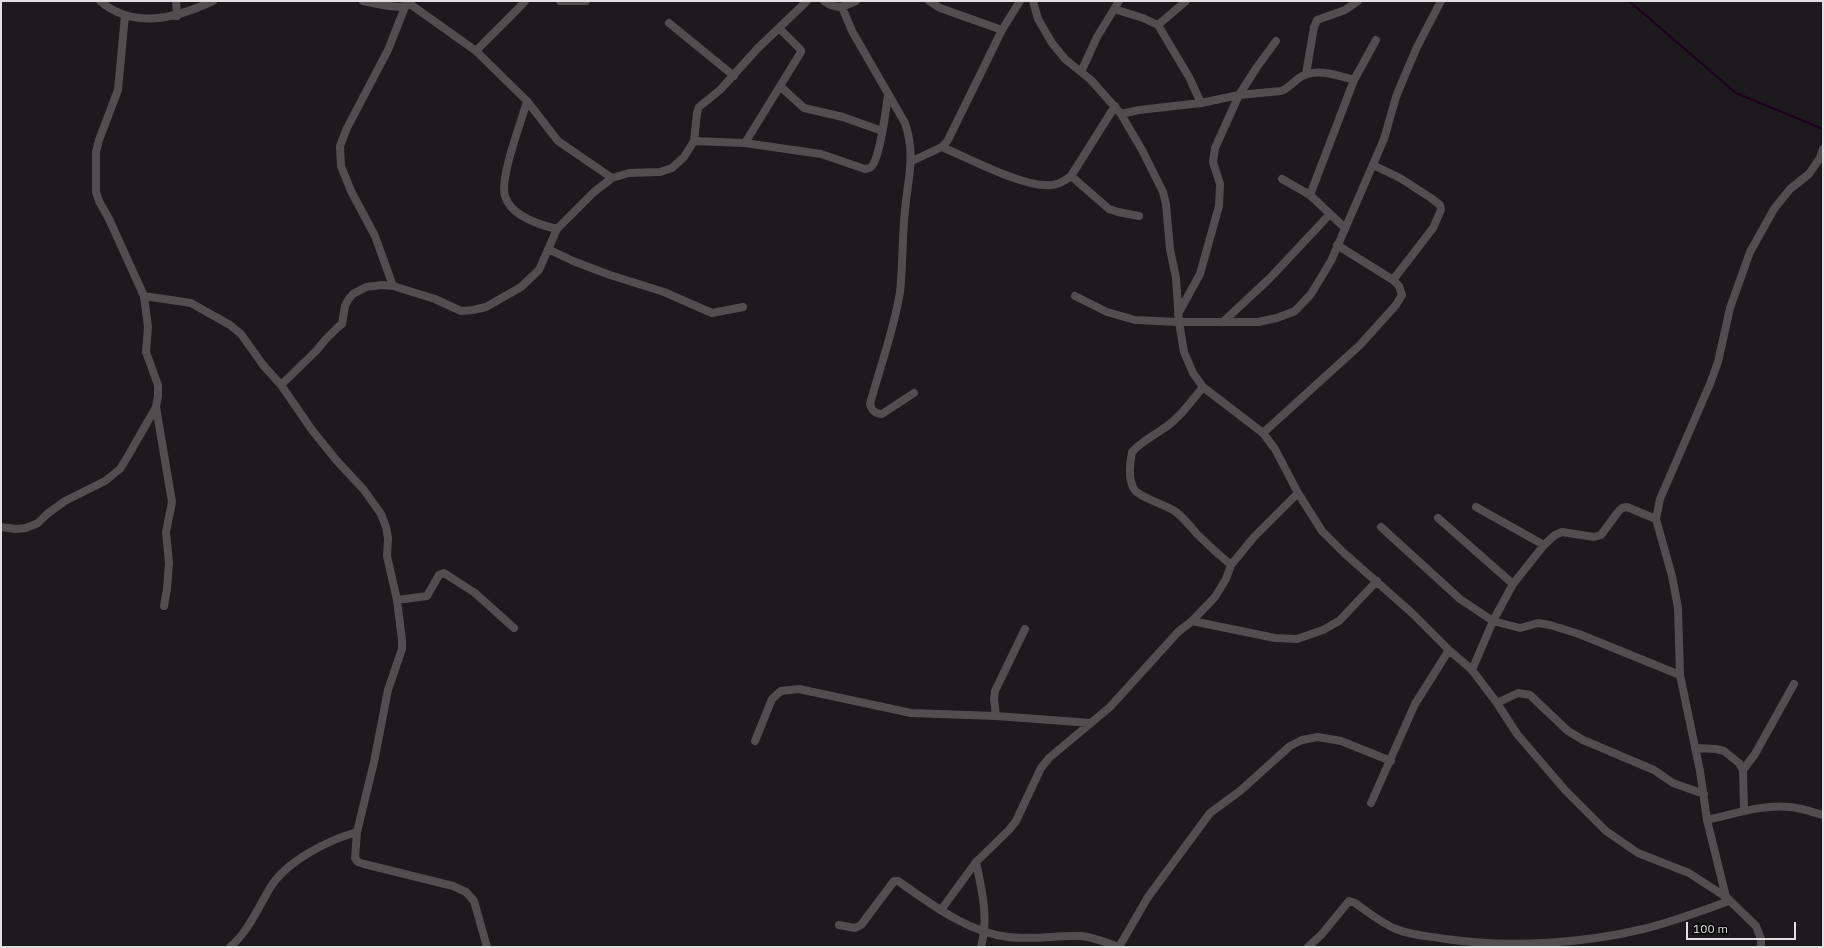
<!DOCTYPE html>
<html>
<head>
<meta charset="utf-8">
<style>
  body { margin:0 }
  #map { position:relative; width:1824px; height:948px; overflow:hidden; background:#1c1a1c; font-family:"IBM Plex Sans",sans-serif }
  canvas { display:block }
  .frame { position:absolute; inset:0; border:2px solid #e1e0e1; pointer-events:none }
  .scale { position:absolute; left:1686px; top:922px; width:110px; height:18px; box-sizing:border-box; border:2px solid #e1e0e1; border-top:0; padding-left:5px; font-size:12px; line-height:14px; white-space:nowrap; color:#e1e0e1; -webkit-text-stroke:3px #060606; paint-order:stroke }
</style>
</head>
<body>
<div id="map">
<canvas width="1824" height="948"></canvas>
<div class="frame"></div>
<div class="scale">100 m</div>
</div>
<script>
const c = document.querySelector('canvas').getContext('2d');
c.lineJoin = 'round';
function stroke(path, color, width, dash) { c.strokeStyle = color; c.lineWidth = width; c.lineCap = dash ? 'butt' : 'round'; c.setLineDash(dash || []); c.stroke(path); }
const stream = new Path2D(`
  M1629,1L1736,93L1823,129`);
const minor = new Path2D(`
  M100,1C134,30 176,18 213,1
  M176,1L177,16
  M363,1C374,3 400,10 408,5
  M560,1H586
  M824,1C836,10 843,7 856,1
  M929,1L940,8L1002,30
  M1033,1L1038,19L1052,43L1065,59L1091,80L1121,114L1142,150L1163,192L1166,204L1170,249L1176,278L1179,322L1184,352L1193,373L1203,387L1263,433L1275,449L1298,493L1322,531L1344,553L1412,613L1449,650L1472,670L1497,703L1517,734L1565,790L1606,831L1638,853L1689,873L1726,897
  M410,4L476,51L527,101L558,141L612,178
  M842,7L852,31L905,123C916,156 908,177 905,210C902,238 903,265 900,292C894,330 880,367 870,404C872,411 875,414 882,414L914,393
  M1114,9L1143,18L1158,25L1189,77L1201,103
  M669,23L734,76
  M1158,25L1186,1
  M476,51C492,34 509,19 525,1
  M1081,72L1097,37L1119,1
  M1306,74L1314,27L1317,20L1345,10L1358,1
  M781,87L804,108L843,117L882,131
  M527,101C522,120 499,179 505,196C511,216 540,225 557,229
  M1121,114L1139,110L1201,103L1239,95L1281,91C1289,88 1292,83 1299,78C1314,67 1337,75 1354,80
  M694,141L745,143L821,154L865,169C868,168 869,169 871,167C880,159 886,109 888,95
  M745,143L801,52V50L779,28
  M942,147C968,158 1019,185 1046,185C1056,186 1063,182 1071,176L1115,106
  M912,161L942,147L948,140L1002,30L1020,1
  M1373,165L1400,178L1431,198L1440,205L1441,210L1433,228L1393,280
  M1071,176L1109,209L1118,212L1139,216
  M1282,179L1310,195L1345,228
  M1310,195L1354,80L1376,40
  M548,249L573,261L610,275L664,292L712,313L743,307
  M393,286L375,236L351,191L341,166L340,146L347,128L388,50L405,7
  M144,296L191,303L230,325L241,334L263,365L281,385L312,430L337,461L364,490L381,514L386,527L388,538L387,556L397,600L402,640V649L388,690L374,762L357,832L355,858L358,862L364,864L453,886L466,892L474,901L487,947
  M1075,296L1107,312L1135,320L1179,322H1258L1277,318L1295,311L1311,294L1331,261L1384,139L1396,97L1405,75L1417,47L1441,1
  M1178,314L1200,274L1219,206L1220,184L1213,162L1215,148L1239,95L1257,67L1276,41
  M1223,322L1270,278L1330,214
  M281,385L316,351L326,339L338,327L342,324L345,306L348,300L353,294L366,287L382,285L393,286L435,299L461,311L473,310L486,307L521,287L539,270L557,229L594,192L612,178L629,173L660,172L672,168L684,157L694,141L697,113L699,107L720,90L758,48L807,1
  M1203,387C1193,399 1183,414 1170,424C1157,434 1143,440 1132,452C1130,462 1128,479 1134,489C1138,497 1167,505 1176,512C1184,518 1191,527 1197,534C1208,545 1219,555 1231,565
  M156,407L172,502L166,532L169,563L167,589L164,606
  M1263,433L1360,345L1396,305L1402,295L1399,286L1393,280L1337,245
  M1476,507L1544,545
  M1438,518L1513,584
  M1,527L16,529L26,528L38,523L47,514L65,501L105,481L120,469L128,456L156,407L158,396V385L146,352L148,327L144,296L109,219L99,201L96,192V152L99,140L118,90L125,15
  M1381,527L1460,599L1493,621L1520,628L1538,623L1550,625L1579,634L1680,675
  M397,600L427,596L439,575L444,573L475,593L514,628
  M1192,621L1275,638L1297,639L1323,630L1339,621L1377,581
  M1472,670L1493,621L1513,584L1544,545L1555,535L1562,532L1594,537L1601,535L1618,512L1622,508L1627,507L1656,519
  M1497,703L1518,693L1530,695L1568,731L1583,740L1654,770L1673,783L1704,794
  M996,716L994,699L995,691L1025,629
  M755,741L772,699L781,691L799,689L911,713L996,716L1091,723
  M1695,748L1716,749L1724,751L1739,763L1743,770L1744,811
  M1743,770L1755,754L1794,684
  M1371,803L1415,704L1449,650
  M1707,820C1734,814 1763,804 1790,807C1801,808 1812,812 1823,815
  M976,862C982,891 989,918 981,947
  M941,910L976,862L1009,830L1016,821L1041,768L1049,758L1110,707L1178,632L1192,621L1215,597L1226,579L1231,565L1254,537L1298,493
  M839,925L855,928L861,925L894,881H898C931,904 967,932 1008,937C1032,940 1057,935 1081,936C1094,937 1107,943 1119,947
  M230,947C248,932 258,908 270,888C285,862 328,840 357,832
  M1119,947L1148,897L1210,813L1240,791L1290,746L1302,740L1318,737L1341,741L1391,761
  M1308,947L1322,934L1349,901L1355,903C1368,912 1381,923 1396,929C1412,936 1429,936 1446,939C1507,948 1582,944 1643,929C1672,922 1701,911 1729,901
  M1761,947V939L1756,926L1726,897L1707,820L1700,771L1680,675L1678,608L1672,576L1656,519L1660,499L1710,384L1718,362L1730,308L1750,252L1774,209L1790,189L1809,174L1820,158L1823,149`);
stroke(stream, '#1d001d', 2);
stroke(minor, '#504e4f', 8);
</script>
</body>
</html>
